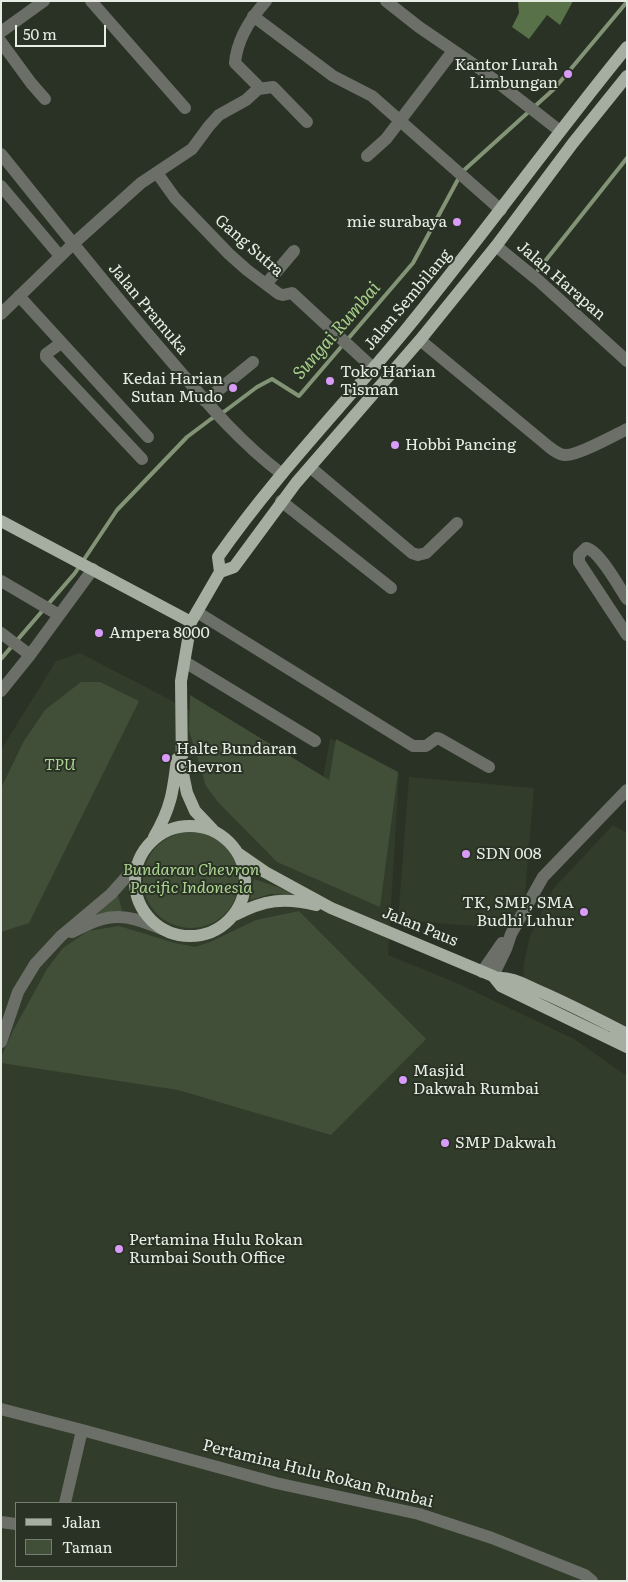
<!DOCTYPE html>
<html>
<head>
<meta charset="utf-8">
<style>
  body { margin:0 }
  #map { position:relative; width:628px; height:1582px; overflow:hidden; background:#2a3225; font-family:Literata,serif }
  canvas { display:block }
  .frame { position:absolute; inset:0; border:2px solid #e7ede4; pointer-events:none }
  .legend { position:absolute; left:15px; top:1502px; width:162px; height:65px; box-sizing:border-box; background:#2a3225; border:1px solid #767d71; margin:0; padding:6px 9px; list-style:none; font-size:15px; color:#e7ede4 }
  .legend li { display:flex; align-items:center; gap:10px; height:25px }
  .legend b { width:25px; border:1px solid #767d71 }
  .scale { position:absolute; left:15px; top:25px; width:91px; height:22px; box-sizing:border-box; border:2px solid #e7ede4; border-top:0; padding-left:6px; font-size:15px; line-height:18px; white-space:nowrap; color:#e7ede4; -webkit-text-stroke:4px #2a3225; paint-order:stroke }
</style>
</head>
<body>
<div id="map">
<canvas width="628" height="1582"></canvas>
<div class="frame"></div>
<ul class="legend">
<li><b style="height:6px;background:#a6aea1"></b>Jalan</li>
<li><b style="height:14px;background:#414f38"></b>Taman</li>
</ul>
<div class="scale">50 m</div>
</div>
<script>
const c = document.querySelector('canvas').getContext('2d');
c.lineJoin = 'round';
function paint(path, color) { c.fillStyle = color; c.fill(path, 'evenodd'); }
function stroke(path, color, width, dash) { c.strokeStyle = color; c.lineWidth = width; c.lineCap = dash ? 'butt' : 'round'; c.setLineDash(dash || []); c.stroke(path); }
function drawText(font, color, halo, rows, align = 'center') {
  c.font = font + ' Literata,serif'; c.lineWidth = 4; c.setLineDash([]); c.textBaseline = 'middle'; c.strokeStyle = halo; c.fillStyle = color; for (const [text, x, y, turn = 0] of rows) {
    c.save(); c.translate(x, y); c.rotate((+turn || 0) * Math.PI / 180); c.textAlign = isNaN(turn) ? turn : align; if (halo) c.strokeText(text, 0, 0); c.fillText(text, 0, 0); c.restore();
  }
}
const built = new Path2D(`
  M80,653L323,779L330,738L399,774L388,955L459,984L574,1039L627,1076V1581H1V750L56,661ZM16,1503H176V1566H16Z
  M409,777L534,788L522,930L398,920Z
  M613,825L627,833V1038L523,982L524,963L530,936L553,889Z`);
const green = new Path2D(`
  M81,682H100L139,701L29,923L1,932L2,786L24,741L45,710Z
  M190,695L329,780L336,739L398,772L380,907L277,862L218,802L206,786L189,730Z
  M143 880a48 48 0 1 1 96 0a48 48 0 1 1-96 0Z
  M254,879L300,895L270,894L250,900Z
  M118,895L122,911L107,912L85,921Z
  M299,911L426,1039L331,1135L178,1090L1,1063V1057L13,1031L47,969L63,948L88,931L119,926L175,943L195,947L210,942L256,920Z`);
const forest = new Path2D(`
  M518,1H573L560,25L547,15L529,39L512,27L519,13Z`);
const stream = new Path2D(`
  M538,270L627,158
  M1,659L75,573L117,510L187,437L211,419L225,411L257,387L272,379L299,396L413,263L462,172L554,89L626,3`);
const minor = new Path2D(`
  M91,1L185,108
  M386,1L419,27L479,68L560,131
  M253,16L333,76L372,96L501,210
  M1,32L44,1
  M1,42L31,83L45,99
  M258,89L273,87L307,122
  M1,154C55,221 109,289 165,354C203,398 235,438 282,474
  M367,156L386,139L453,51
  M157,173L175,198L229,254L247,270L279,294L283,295L292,293L373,368
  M1,186L60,256
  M496,246L539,281L627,361
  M266,284L294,251
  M19,296L148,437
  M1,314L73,244L141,183L192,149L209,126L219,115L246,100L258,89L257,85L235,63C237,39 250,19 266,1
  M420,340L548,446C553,450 559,455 565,455C577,456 615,435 627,429
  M61,343L46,354V357L142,459
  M205,401L253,362
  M310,467L412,553L418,555L426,553L457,523
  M281,501L391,588
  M1,581L59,615
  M627,599C619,587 599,550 586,548L579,555V562L627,635
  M197,612L413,746H426L437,738L440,739L489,767
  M1,633L30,655
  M185,662L315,741
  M1,691L30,655L93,569
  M72,932C85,926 101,917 116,917C132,916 148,924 162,929
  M482,972L502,943
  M493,976L506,949L511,934L543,877L627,790
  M1,1042L18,992L35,964L61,936L111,894L137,865
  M1,1409L82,1430L276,1483L419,1514L492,1538L585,1575L592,1581
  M65,1503L82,1430
  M1,1522L16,1524`);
const major = new Path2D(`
  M1,521L191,622
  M220,572L234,567L296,483L420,340L496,246L573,143L627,76
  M135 881a55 55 0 1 1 110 0a55 55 0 1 1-110 0Z
  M213,830L195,811L187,793L182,769L181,681L191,622L220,572L218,557C275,475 345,404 408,327C483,235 552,139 627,47
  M154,837C171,808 173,792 177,759
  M239,854L265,872L331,908L493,976L501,986L627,1047
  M235,915C264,900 284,897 316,905
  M495,978C511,976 525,985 539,991C569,1004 598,1019 627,1034`);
const markers = [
  [568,74,5,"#d89bf8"],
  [457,222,5,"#d89bf8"],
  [330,381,5,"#d89bf8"],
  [233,388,5,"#d89bf8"],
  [395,445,5,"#d89bf8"],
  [99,633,5,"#d89bf8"],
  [166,758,5,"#d89bf8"],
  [466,854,5,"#d89bf8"],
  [584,912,5,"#d89bf8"],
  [403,1080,5,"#d89bf8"],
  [445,1143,5,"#d89bf8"],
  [119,1249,5,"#d89bf8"]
];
const poiNames = [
  ["Kantor Lurah",558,65,"right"],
  ["Limbungan",558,83,"right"],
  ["mie surabaya",447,222,"right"],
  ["Toko Harian",340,372],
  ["Tisman",340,390],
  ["Kedai Harian",223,379,"right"],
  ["Sutan Mudo",223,397,"right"],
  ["Hobbi Pancing",405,445],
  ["Ampera 8000",109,633],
  ["Halte Bundaran",176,749],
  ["Chevron",176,767],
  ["SDN 008",476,854],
  ["TK, SMP, SMA",574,903,"right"],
  ["Budhi Luhur",574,921,"right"],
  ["Masjid",413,1071],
  ["Dakwah Rumbai",413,1089],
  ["SMP Dakwah",455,1143],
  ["Pertamina Hulu Rokan",129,1240],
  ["Rumbai South Office",129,1258]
];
const streetNames = [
  ["Gang Sutra",249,246,41],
  ["Jalan Harapan",561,281,41],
  ["Jalan Sembilang",408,300,-50],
  ["Jalan Pramuka",148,309,50],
  ["Jalan Paus",420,927,22],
  ["Pertamina Hulu Rokan Rumbai",318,1474,14]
];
const parkNames = [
  ["TPU",60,765],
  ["Bundaran Chevron",191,870],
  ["Pacific Indonesia",191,888]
];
const waterNames = [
  ["Sungai Rumbai",337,331,-49]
];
paint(built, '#313c2a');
paint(green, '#414f38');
paint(forest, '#597148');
stroke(stream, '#829475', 4);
stroke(minor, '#6b6f68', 12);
stroke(major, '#a6aea1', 12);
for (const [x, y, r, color] of markers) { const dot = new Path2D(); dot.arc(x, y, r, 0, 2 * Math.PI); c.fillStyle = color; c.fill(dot); stroke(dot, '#2a3225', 2); }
drawText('16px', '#e7ede4', '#2a3225', poiNames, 'left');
drawText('16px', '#e7ede4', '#2a3225', streetNames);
drawText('italic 16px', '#add592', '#2a3225', parkNames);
drawText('italic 18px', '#a6ce8b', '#2a3225', waterNames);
</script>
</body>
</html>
